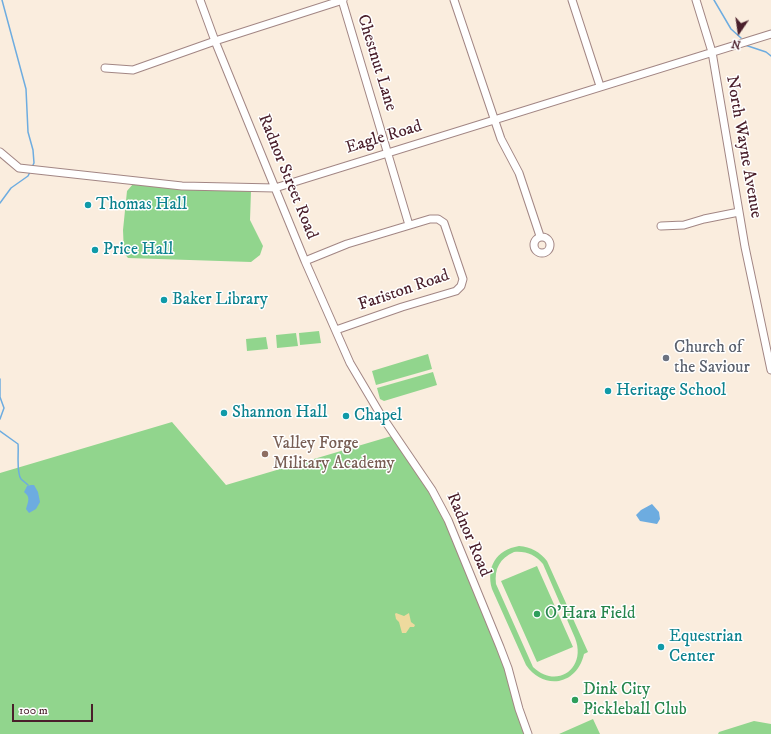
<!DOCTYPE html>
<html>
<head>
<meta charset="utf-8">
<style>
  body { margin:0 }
  #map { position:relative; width:771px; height:734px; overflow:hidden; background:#faedde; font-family:"IM FELL DW Pica",serif }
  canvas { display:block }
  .north { position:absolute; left:719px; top:12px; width:40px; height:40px; -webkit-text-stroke:3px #fff; paint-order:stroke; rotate:193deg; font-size:11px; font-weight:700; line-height:16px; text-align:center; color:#4a1f2b }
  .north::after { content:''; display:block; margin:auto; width:14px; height:18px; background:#4a1f2b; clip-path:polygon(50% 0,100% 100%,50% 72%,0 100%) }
  .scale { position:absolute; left:12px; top:704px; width:81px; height:18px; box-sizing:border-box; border:2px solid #4a1f2b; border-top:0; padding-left:5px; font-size:12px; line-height:14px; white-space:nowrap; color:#4a1f2b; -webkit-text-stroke:3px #fff; paint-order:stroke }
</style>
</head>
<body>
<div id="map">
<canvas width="771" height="734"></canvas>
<div class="north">N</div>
<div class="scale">100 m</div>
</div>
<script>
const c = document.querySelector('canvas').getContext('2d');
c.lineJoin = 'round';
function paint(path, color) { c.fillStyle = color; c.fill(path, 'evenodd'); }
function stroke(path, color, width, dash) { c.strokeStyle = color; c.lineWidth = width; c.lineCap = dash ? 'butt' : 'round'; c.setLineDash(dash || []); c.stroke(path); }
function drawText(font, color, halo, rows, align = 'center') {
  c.font = font + ' "IM FELL DW Pica",serif'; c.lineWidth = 3; c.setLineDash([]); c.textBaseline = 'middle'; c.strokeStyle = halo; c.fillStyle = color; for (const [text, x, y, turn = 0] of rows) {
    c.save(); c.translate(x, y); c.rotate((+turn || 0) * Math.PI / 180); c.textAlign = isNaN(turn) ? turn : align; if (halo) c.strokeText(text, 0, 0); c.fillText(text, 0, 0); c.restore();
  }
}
const green = new Path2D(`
  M133,184L251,191L250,220L263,246L260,255L251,262L128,258L124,253L123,230L127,191Z
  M319,331L321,343L300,345L299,333Z
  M296,333L298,346L277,348L276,335Z
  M266,337L268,349L247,351L246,339Z
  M428,354L432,369L376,385L372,371Z
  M433,372L437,385L384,401L380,399L377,388Z
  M172,422L226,485L395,435L432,490L500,647L528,734H0V473Z
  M519,546C531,547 540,552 547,561L588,652L584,654C577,685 544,691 526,665L492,589C486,567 496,550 519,546ZM514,552C527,551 535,555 543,564L575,638C587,668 557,690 533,667L496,584C494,569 500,558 514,552Z
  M537,566L573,647L537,662L501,581Z
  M593,719L600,734H559Z
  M754,721L771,724V734H718L719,732Z`);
const sand = new Path2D(`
  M396,613L404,616L409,613L411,622L415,625L414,627H410L406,633H402L399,622L396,619L395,614Z`);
const water = new Path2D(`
  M31,485H34L38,492L40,502L36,509L29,513L26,509C28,502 31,497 24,492L27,486Z
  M652,504L659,512L660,519L657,524L640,521L636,515L641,510Z`);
const stream = new Path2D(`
  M2,0L26,89L28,132L33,150L34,163L32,167
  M714,0L731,29L741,38
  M745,45L766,52L771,56
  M0,203L11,188L28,176L30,172
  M0,379V397L4,408L0,419
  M0,431L18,444C19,453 16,472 21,479C23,481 26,483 28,485`);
const minor = new Path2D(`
  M200,0L215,41L275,188L305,261L350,363L379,412L432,490L448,520L500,647L508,668L519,709L528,734
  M342,0L409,225
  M454,0L501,139L519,173L540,236
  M572,0L600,86
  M696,0L712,52L745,247L771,370
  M105,68L133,70L215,41L343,0
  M0,152L19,168L182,186L275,188L771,34
  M661,226L684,225L704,219L739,212
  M534 245a8 8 0 1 1 16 0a8 8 0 1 1-16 0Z
  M305,261L347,244L430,219H438L444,223L463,279L461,286L456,291L402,307L336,330`);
const markers = [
  [88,205,4,"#0f9aa8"],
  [95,250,4,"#0f9aa8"],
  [164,300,4,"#0f9aa8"],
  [666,358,4,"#6b7280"],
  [608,391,4,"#0f9aa8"],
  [224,413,4,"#0f9aa8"],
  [346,416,4,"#0f9aa8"],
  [265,454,4,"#8d6e63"],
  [537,614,4,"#2e9e5b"],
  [661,647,4,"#0f9aa8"],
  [575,700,4,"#2e9e5b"]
];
const streetNames = [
  ["Chestnut Lane",376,63,73],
  ["Eagle Road",384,138,-17],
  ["North Wayne Avenue",743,147,80],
  ["Radnor Street Road",287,177,68],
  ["Fariston Road",404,291,-19],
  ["Radnor Road",468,535,67]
];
const cultureNames = [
  ["Thomas Hall",96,205],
  ["Price Hall",103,250],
  ["Baker Library",172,300],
  ["Heritage School",616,391],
  ["Shannon Hall",232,413],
  ["Chapel",354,416],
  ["Equestrian",669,637],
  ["Center",669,657]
];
const worshipNames = [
  ["Church of",674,348],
  ["the Saviour",674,368]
];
const educationNames = [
  ["Valley Forge",273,444],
  ["Military Academy",273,464]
];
const leisureNames = [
  ["O’Hara Field",545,614],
  ["Dink City",583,690],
  ["Pickleball Club",583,710]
];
paint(green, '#91d58d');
paint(sand, '#eeda9e');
paint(water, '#6dace0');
stroke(stream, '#6dace0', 1.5);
stroke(minor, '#a28684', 9);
stroke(minor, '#fff', 7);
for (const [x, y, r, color] of markers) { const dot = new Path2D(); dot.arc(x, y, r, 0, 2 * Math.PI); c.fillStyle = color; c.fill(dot); stroke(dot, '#fff', 1.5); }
drawText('17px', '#4a1f2b', '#fff', streetNames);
drawText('17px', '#0d838f', '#fff', cultureNames, 'left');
drawText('17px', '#5b616d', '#fff', worshipNames, 'left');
drawText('17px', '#785e54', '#fff', educationNames, 'left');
drawText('17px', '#27864d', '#fff', leisureNames, 'left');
</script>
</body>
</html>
